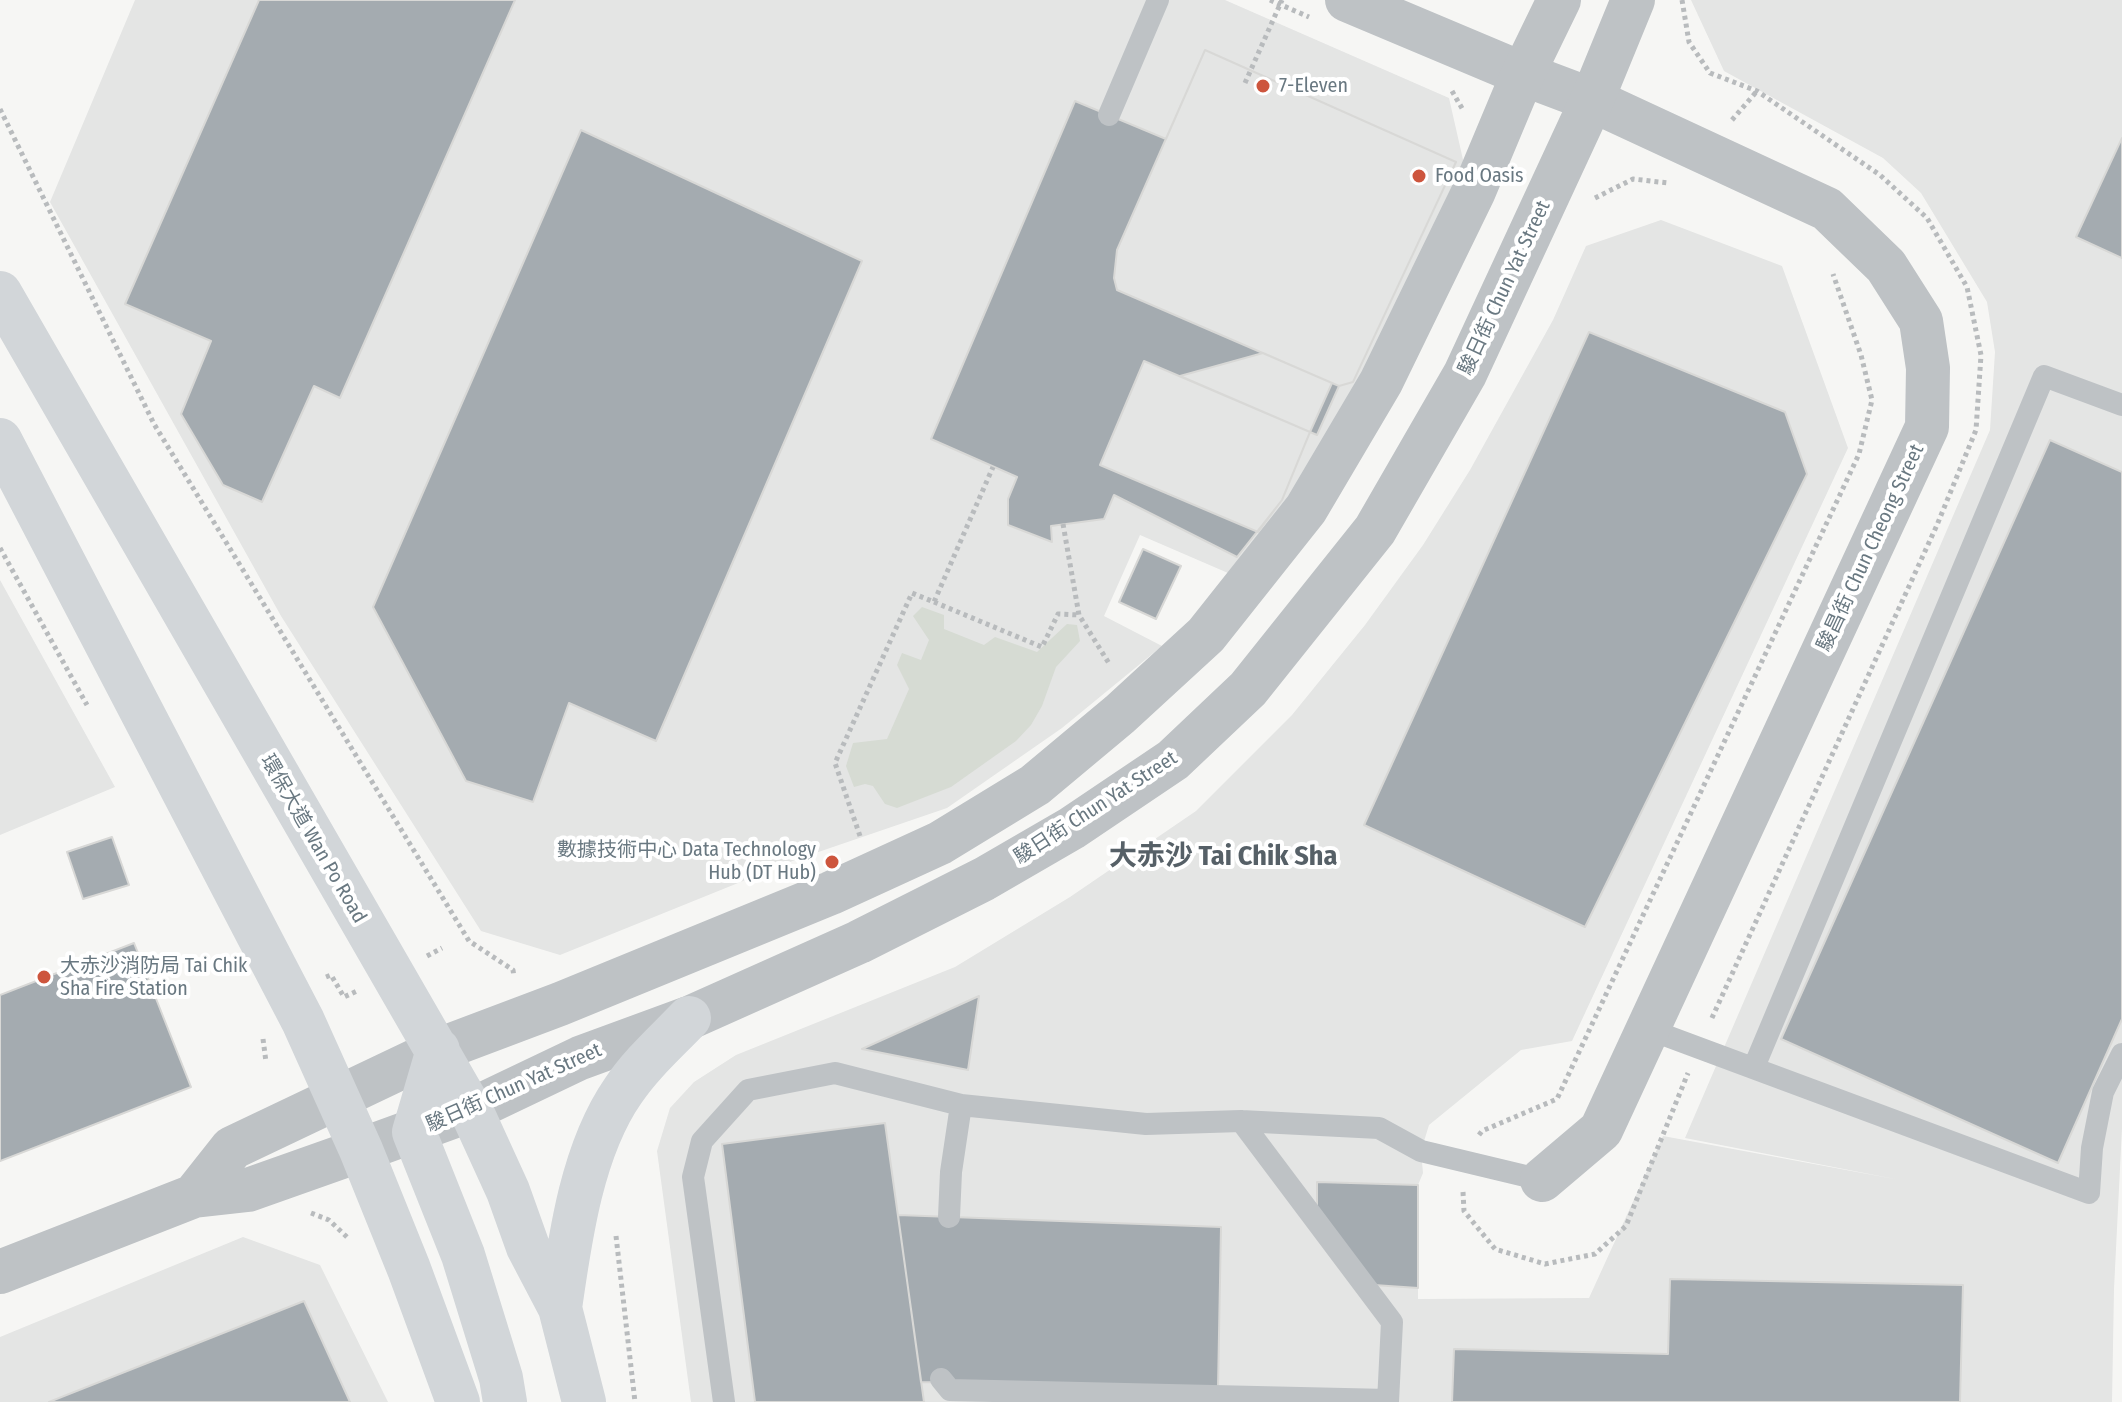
<!DOCTYPE html>
<html>
<head>
<meta charset="utf-8">
<style>
  body { margin:0 }
  canvas { display:block; background:#f6f6f4 }
</style>
</head>
<body>
<canvas width="2122" height="1402"></canvas>
<script>
const c = document.querySelector('canvas').getContext('2d');
c.lineJoin = 'round';
function paint(path, color) { c.fillStyle = color; c.fill(path, 'evenodd'); }
function stroke(path, color, width, dash) { c.strokeStyle = color; c.lineWidth = width; c.lineCap = dash ? 'butt' : 'round'; c.setLineDash(dash || []); c.stroke(path); }
function drawText(font, color, halo, rows, align = 'center') {
  c.font = font + ' "Fira Sans Condensed","Noto Sans TC",sans-serif'; c.lineWidth = 8; c.setLineDash([]); c.textBaseline = 'middle'; c.strokeStyle = halo; c.fillStyle = color; for (const [text, x, y, turn = 0] of rows) {
    c.save(); c.translate(x, y); c.rotate((+turn || 0) * Math.PI / 180); c.textAlign = isNaN(turn) ? turn : align; if (halo) c.strokeText(text, 0, 0); c.fillText(text, 0, 0); c.restore();
  }
}
const built = new Path2D(`
  M135,0H1225L1449,98L1464,164L1324,453L1228,573L1140,535L1104,616L1162,646L1062,728L947,808L795,860L560,955L481,931L281,616L50,202Z
  M1691,0H2122V1128L2114,1289L2112,1402H691L657,1151L670,1108L694,1082L736,1055L955,967L1070,897L1196,811L1292,715L1365,625L1423,545L1470,470L1553,320L1586,246L1661,220L1782,266L1848,448L1572,1041L1521,1050L1429,1125L1421,1151L1423,1173L1418,1185V1299L1589,1298L1663,1136L1900,1180L1685,1138L1990,430L1995,352L1987,302L1921,193L1883,158L1724,71Z
  M0,580L115,787L0,835Z
  M243,1237L320,1265L388,1402H0V1337Z`);
const green = new Path2D(`
  M922,607L944,615V629L984,645L995,637L1037,652L1067,624L1077,625L1080,641L1056,667L1042,706L1031,725L1016,741L951,787L897,808L885,804L873,786L865,784L854,787L846,766L853,743L887,739L909,689L897,665L902,653L921,660L929,640L913,616Z`);
const building = new Path2D(`
  M259,0H515L340,398L314,386L262,502L223,485L181,414L211,341L125,304Z
  M1205,50L1456,162L1353,382L1339,386L1117,290L1114,278L1117,250Z
  M1205,50L1456,162L1353,382L1339,386L1317,435L1310,432L1282,500L1237,557L1114,495L1104,519L1051,526L1052,542L1008,525V499L1017,477L931,439L1075,101L1166,139Z
  M581,130L862,261L656,741L569,703L533,802L466,781L373,607Z
  M2122,138V258L2076,237Z
  M1589,332L1785,412L1807,474L1585,927L1364,825Z
  M1263,353L1332,383L1310,432L1180,376Z
  M1144,361L1310,432L1282,500L1258,532L1100,465Z
  M2050,440L2122,472V1019L2058,1163L1781,1039Z
  M1143,549L1181,566L1156,619L1119,602Z
  M112,837L129,885L83,899L67,852Z
  M134,943L191,1087L0,1161V995Z
  M979,996L968,1070L862,1049Z
  M885,1123L924,1402H755L722,1144Z
  M1317,1182L1418,1185V1288L1374,1285L1317,1215Z
  M898,1215L1221,1227L1218,1388L921,1382Z
  M1670,1279L1963,1285L1960,1402H1452L1454,1349L1668,1354Z
  M304,1301L350,1402H49Z`);
const path = new Path2D(`
  M1270,0L1309,17
  M1682,0L1689,42L1710,73L1757,91L1880,175L1927,218L1967,287L1981,355L1976,430L1937,525L1711,1020
  M1245,83L1282,0
  M1452,91L1463,110
  M0,109L154,424L469,941L513,970L514,977
  M1732,120L1757,91
  M1595,198L1633,179L1668,183
  M1063,524L1079,615L1110,665
  M0,548L87,705
  M934,602L1042,647L1058,614L1079,615
  M860,836L835,763L912,593L934,602L993,467
  M427,956L442,948
  M326,977L331,975L344,997L357,991
  M263,1039L266,1062
  M1479,1135L1482,1131L1557,1099L1859,454L1872,400L1861,355L1833,274
  M1463,1192L1464,1211L1495,1249L1545,1264L1595,1254L1626,1226L1688,1073
  M311,1213L329,1220L348,1238
  M616,1236L635,1402`);
const service = new Path2D(`
  M1109,115L1158,0
  M1648,1029L2089,1193L2092,1148L2103,1092L2122,1054
  M1754,1067L2044,376L2122,405
  M1241,1121L1392,1322L1388,1402
  M949,1217L951,1172L961,1105
  M941,1379L950,1390L1388,1400
  M724,1402L693,1177L702,1141L748,1090L835,1073L961,1105L1146,1124L1241,1121L1379,1128L1421,1151L1542,1180`);
const minor = new Path2D(`
  M1347,0L1523,74L1592,100L1827,209L1886,266L1921,321L1928,368L1927,427L1601,1130L1542,1180
  M194,1196L232,1148L438,1050
  M0,1272L194,1196L248,1190L361,1150`);
const tertiary = new Path2D(`
  M438,1050L560,1004L831,893L940,843L1035,785L1120,714L1206,635L1306,509L1381,382L1474,191L1523,74L1559,0
  M361,1150L471,1110L580,1058L689,1018L859,942L984,879L1072,828L1173,760L1248,689L1375,530L1465,374L1592,100L1633,0`);
const secondary = new Path2D(`
  M0,293L471,1110L508,1191L528,1247L560,1308L584,1402
  M0,440L303,1021L361,1150L409,1269L458,1402
  M438,1050L414,1132L463,1255L501,1378L505,1402
  M560,1308C570,1238 582,1150 623,1091C641,1064 666,1042 689,1018`);
const markers = [
  [1263,86,8,"#cd553d"],
  [1419,176,8,"#cd553d"],
  [832,862,8,"#cd553d"],
  [44,977,8,"#cd553d"]
];
const poiNames = [
  ["7-Eleven",1279,86],
  ["Food Oasis",1435,176],
  ["數據技術中心 Data Technology",816,850,"right"],
  ["Hub (DT Hub)",816,873,"right"],
  ["大赤沙消防局 Tai Chik",60,966],
  ["Sha Fire Station",60,989]
];
const streetNames = [
  ["駿日街 Chun Yat Street",1505,288,-65],
  ["駿昌街 Chun Cheong Street",1871,548,-65],
  ["駿日街 Chun Yat Street",1096,808,-33],
  ["環保大道 Wan Po Road",313,839,60],
  ["駿日街 Chun Yat Street",514,1088,-24]
];
const districtNames = [
  ["大赤沙 Tai Chik Sha",1223,857]
];
paint(built, '#e4e5e4');
paint(green, '#d6dbd3');
paint(building, '#a4abb0');
stroke(building, '#d8d8d6', 2);
stroke(path, '#b8bbbd', 5, [4, 4]);
stroke(service, '#bec2c5', 22);
stroke(minor, '#bec2c5', 44);
stroke(tertiary, '#bec2c5', 44);
stroke(secondary, '#d2d6d9', 44);
for (const [x, y, r, color] of markers) { const dot = new Path2D(); dot.arc(x, y, r, 0, 2 * Math.PI); c.fillStyle = color; c.fill(dot); stroke(dot, '#fff', 3); }
drawText('20px', '#697881', '#fff', poiNames, 'left');
drawText('20px', '#697881', '#fff', streetNames);
drawText('bold 28px', '#566067', '#fff', districtNames);
</script>
</body>
</html>
